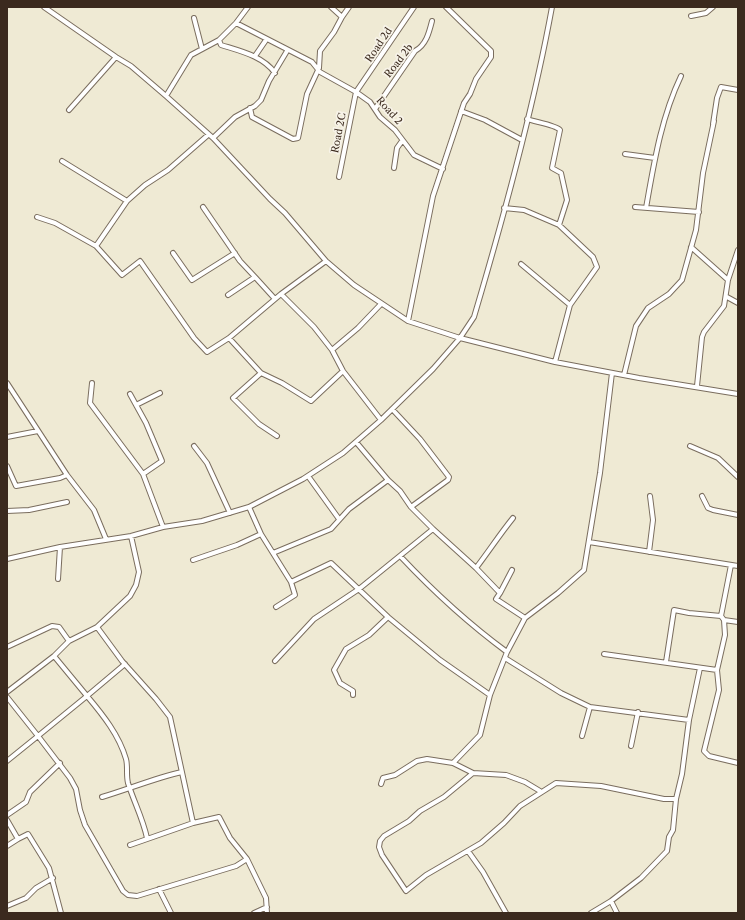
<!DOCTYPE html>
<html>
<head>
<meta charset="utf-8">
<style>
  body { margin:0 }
  #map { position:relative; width:745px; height:920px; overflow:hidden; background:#efead4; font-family:"Libre Caslon Text",serif }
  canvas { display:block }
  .frame { position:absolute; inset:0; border:8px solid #3b2a1e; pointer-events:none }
</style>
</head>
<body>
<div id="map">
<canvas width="745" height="920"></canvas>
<div class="frame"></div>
</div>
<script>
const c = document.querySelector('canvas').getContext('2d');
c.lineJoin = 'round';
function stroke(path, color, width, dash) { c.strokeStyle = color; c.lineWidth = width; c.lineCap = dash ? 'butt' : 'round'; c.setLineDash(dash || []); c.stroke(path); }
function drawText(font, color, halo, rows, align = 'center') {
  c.font = font + ' "Libre Caslon Text",serif'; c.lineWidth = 3.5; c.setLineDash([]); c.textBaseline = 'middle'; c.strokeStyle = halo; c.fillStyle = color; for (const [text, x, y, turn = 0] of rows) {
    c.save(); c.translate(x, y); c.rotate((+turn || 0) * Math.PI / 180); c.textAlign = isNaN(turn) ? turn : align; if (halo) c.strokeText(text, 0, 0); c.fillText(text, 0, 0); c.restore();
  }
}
const minor = new Path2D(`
  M44,7L116,57L131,66L166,96L213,138L270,199L285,213L326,261L354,285L408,321L460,338L555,362L639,378L738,394
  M331,7L342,17L349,7
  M691,16L706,13L713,7
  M194,18L202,49
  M236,23L312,62L320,72L356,92L370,102L380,117L395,130L414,155L443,169
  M219,40L236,23L248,7
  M255,56L266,40
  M166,96L191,55L219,40L221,45C240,51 263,56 275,73
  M250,108L252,117L293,139L298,138L307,94L319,68L320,51L334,32L342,17
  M375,109L415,51C426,45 429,33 432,21
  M69,110L116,57
  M461,111L485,120L522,140
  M527,119C535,122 556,125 560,130L552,168L561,173L567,200L559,225L593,257L597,267L570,305L555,362
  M713,124L717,98L721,87L738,90
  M213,138L235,117L255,106L261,100L269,81L287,51
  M625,154L655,158
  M62,161L127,201
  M394,168L397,148L402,141
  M339,177L356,92L414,7
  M203,207L240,261L255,277
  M635,207L699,212
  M504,208L524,210L559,225
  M646,208C654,163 661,118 681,76
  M37,217L55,223L96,246L122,275L140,261L194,338L207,352L229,338L281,294L326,261
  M96,246L127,201L145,185L168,170L208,135
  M691,247L728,280
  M173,253L192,280L235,253
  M521,264L570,305
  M281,294L314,327L332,350L343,371L381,420
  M228,295L255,277L275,299
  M727,297L738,303
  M408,321L433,196L464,103L470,94L476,79L491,57V51L446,7
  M229,338L261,373L282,383L311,401L343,371
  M332,350L358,328L381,304
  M261,373L233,398L259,424L277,436
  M624,375L636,326L648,308L669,294L682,280L696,230L703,173L714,121
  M7,383L67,475L94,510L106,539
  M92,383L90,403L143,474
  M697,386L702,337L704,332L724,306L728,280L738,250
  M130,394L146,423L162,461L143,474L163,527
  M136,405L160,393
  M392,409L420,439L449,477L448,480L411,507
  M7,437L38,431
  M194,446L207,463L230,513
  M690,446L718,458L738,477
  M7,466L16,486L60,478L67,475
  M308,476L339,519
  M702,496L708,508L713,510L738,515
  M7,511L29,510L67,502
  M433,529L476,568C489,551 500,534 513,518
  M261,534L291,582
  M589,542L738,566
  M649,552L653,520L650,496
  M273,553L331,529L349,509L388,480
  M401,557C433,591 469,624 507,652
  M7,559L60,547L131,536L163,527L202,521L249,507L303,479L343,453L381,420L433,369L460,338L474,317C504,216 533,111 552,7
  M193,560L237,545L261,534L249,507
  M731,565L721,616L724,620L725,635L717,670L719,690L704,751L709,756L738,763
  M476,568L500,593L512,570
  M58,579L60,547
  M500,593L496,599L525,618
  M276,607L295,595L291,582L331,563L388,617L369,635L346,649L334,670L340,683L353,691V695
  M388,617L440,660L490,695
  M724,620L738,622
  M7,647L52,626L59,627L69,641
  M604,654L717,670
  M54,656L87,696L38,736L70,778L76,789L80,810L85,825L123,891L128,895L137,896L236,866L247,859L230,838L219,817L193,823L170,717L156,699L122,661L97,627
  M505,658L561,693L590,707L689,720
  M275,661L314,619L359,589L433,529L411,507L400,491L388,480L356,442
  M666,662L674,610L689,613L721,616
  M125,664L87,696C103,715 119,735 126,759C128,766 126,775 128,783C134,802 143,819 147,838
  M7,692L54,656L69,641L97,627L130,596L136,585L139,572L131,536
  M7,697L38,736L7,761
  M582,736L590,707
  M631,746L638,712
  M473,773L444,797L420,811L409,821L384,836L380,841L379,847L382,855L406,891L426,875L481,843L504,823L520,806L556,783L601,786L664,799H676L682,774L689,720L700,668
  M381,784L383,778L395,775L417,761L427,759L453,763
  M540,791L525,782L506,775L473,773L453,763L480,735L490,695L507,652L525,618L558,593L584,570L600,473L612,373
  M102,797C129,789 155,778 182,772
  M7,815L26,802L30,792L60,763
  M7,820L18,839L28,834L49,868L61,913
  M130,845L193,823
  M7,846L18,839
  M468,851L483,872L506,913
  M247,859L266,898L267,913
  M159,889L171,913
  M611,901L617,913
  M7,906L26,898L36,888L53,878
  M254,913L267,907
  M591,913L611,901L641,878L667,851L669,837L673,830L676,799`);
const streetNames = [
  ["Road 2d",379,45,-56],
  ["Road 2b",399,61,-52],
  ["Road 2",389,111,48],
  ["Road 2C",339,133,-79]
];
stroke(minor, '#7a6d5e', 6);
stroke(minor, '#fff', 4);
drawText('10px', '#3b2a1e', '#f7f3e8', streetNames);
</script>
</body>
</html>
